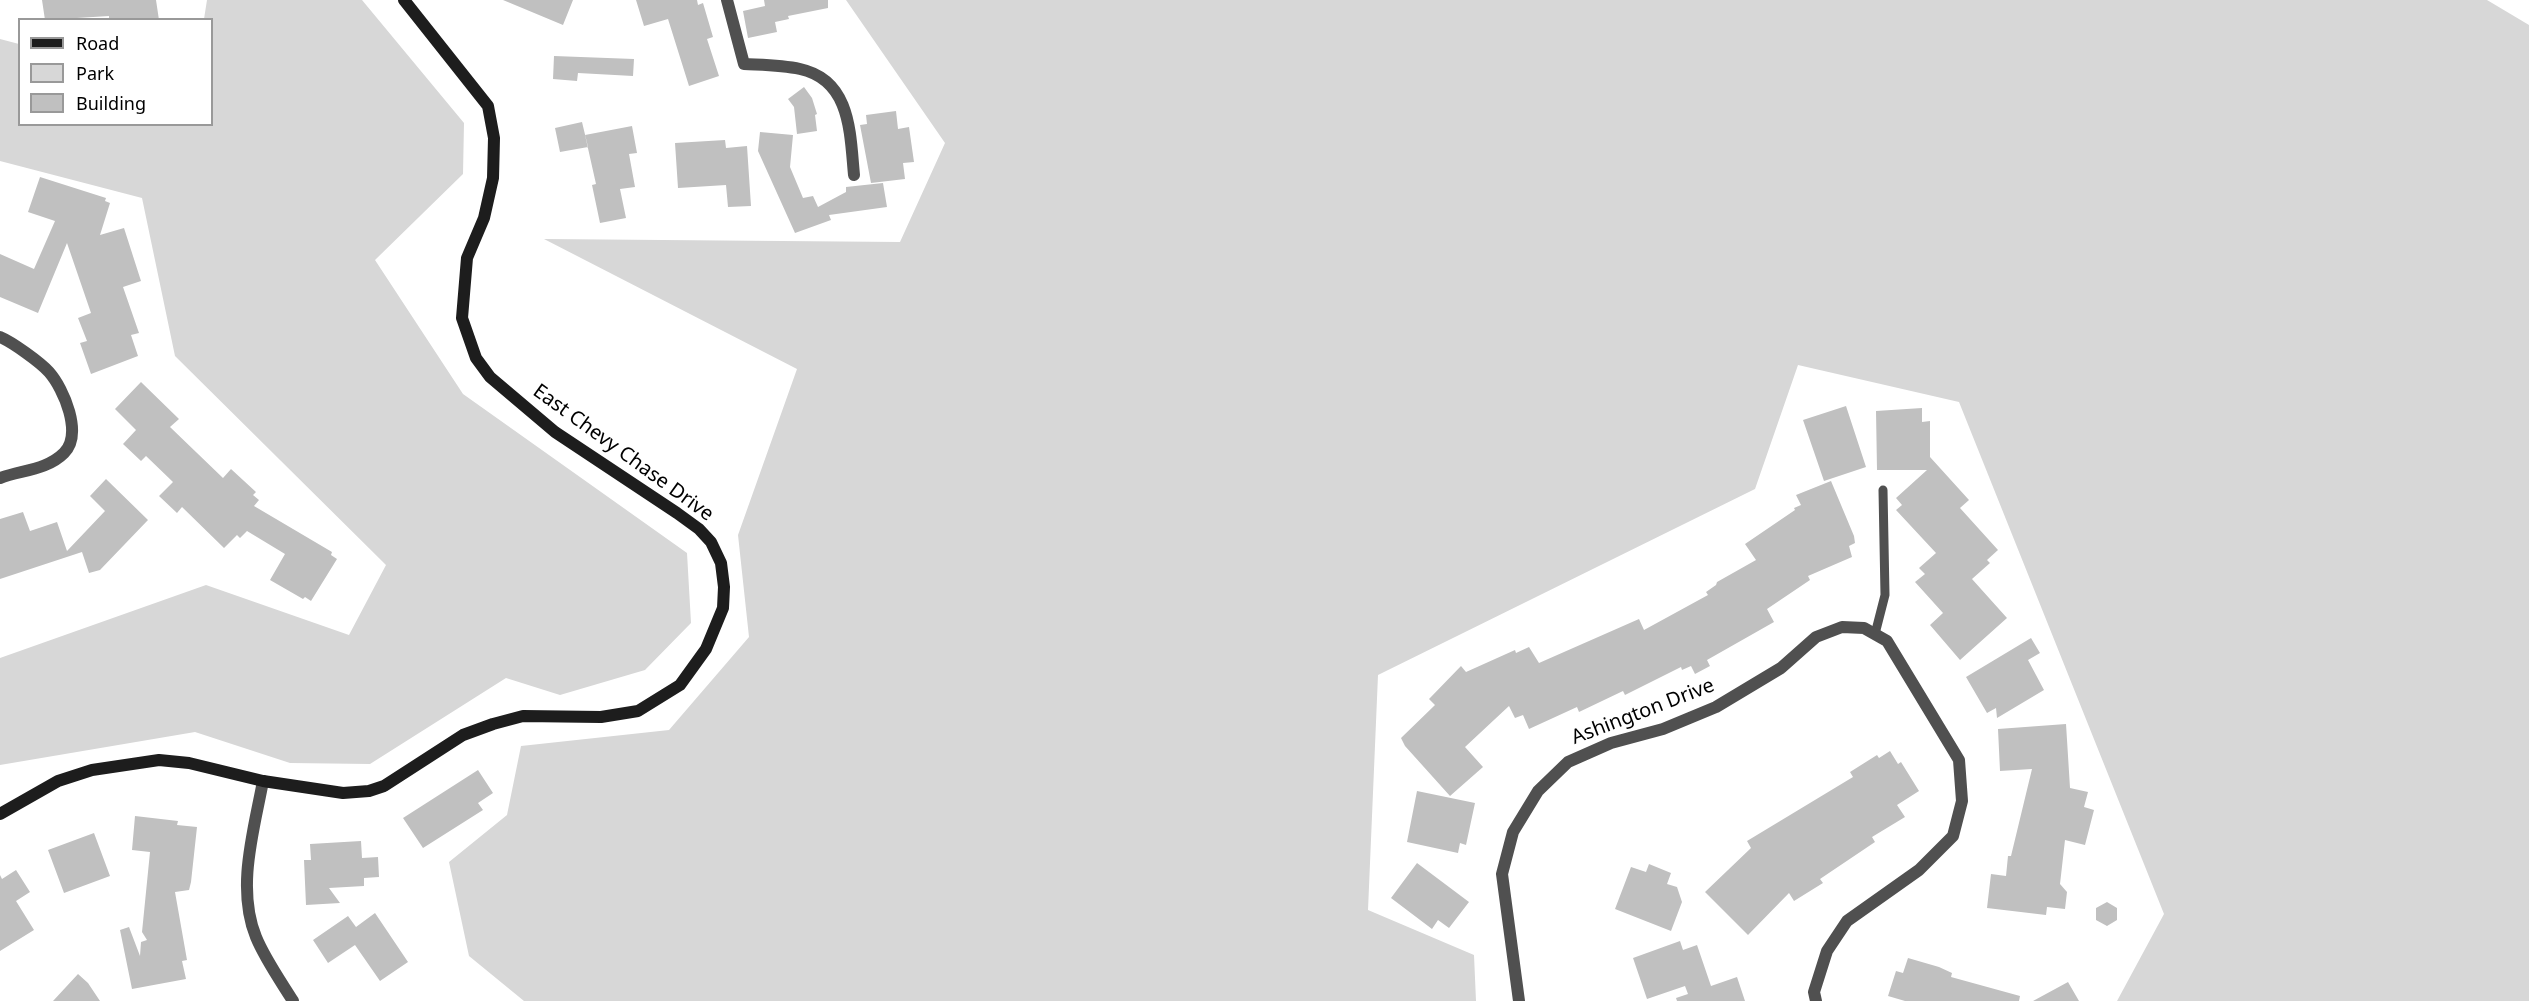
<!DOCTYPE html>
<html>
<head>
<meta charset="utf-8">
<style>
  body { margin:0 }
  #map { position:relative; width:2529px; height:1001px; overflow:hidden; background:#fff; font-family:"Noto Sans",sans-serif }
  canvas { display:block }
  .legend { position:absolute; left:18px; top:18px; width:195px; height:108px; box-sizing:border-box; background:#fff; border:2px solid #999; margin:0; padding:8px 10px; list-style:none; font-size:18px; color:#000 }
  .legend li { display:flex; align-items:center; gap:12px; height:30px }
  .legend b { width:30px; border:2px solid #999 }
</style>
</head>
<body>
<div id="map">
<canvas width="2529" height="1001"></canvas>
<ul class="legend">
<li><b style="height:8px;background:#1d1d1d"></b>Road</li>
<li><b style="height:16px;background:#d7d7d7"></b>Park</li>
<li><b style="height:16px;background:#c0c0c0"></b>Building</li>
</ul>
</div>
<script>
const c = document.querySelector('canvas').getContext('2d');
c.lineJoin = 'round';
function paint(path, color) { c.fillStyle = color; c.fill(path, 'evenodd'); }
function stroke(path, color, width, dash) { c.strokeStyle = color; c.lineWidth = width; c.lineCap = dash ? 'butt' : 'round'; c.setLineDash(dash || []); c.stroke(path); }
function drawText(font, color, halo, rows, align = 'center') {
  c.font = font + ' "Noto Sans",sans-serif'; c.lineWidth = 4.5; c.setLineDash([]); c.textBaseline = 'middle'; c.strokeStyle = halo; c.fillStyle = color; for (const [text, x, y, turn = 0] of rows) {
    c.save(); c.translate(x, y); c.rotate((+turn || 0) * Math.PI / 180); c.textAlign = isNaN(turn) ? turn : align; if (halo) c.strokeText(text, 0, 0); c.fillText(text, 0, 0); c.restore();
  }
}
const green = new Path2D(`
  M207,0H362L464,123L463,174L375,260L463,394L687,553L691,623L645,670L560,695L506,678L370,764L290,763L195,732L0,765V658L206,585L349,635L386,565L175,356L142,198L0,161V39L19,44L20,124H212V20L204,19Z
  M846,0H2487L2529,25V1001H2117L2164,914L1959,402L1798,365L1755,489L1378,675L1368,910L1474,955L1476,1001H524L469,956L449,862L507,815L521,746L669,730L749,637L738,535L797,369L544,239L900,242L945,143Z`);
const building = new Path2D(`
  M42,0H156L159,20H109V16L45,20Z
  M503,0H573L563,25Z
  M636,0H697L698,5L703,3L713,37L707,39L719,76L689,86L668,19L644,26Z
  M764,0H828V8L788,16L789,19L775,22L777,32L748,38L743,11L765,6Z
  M554,56L634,59L633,76L578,73L577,81L553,79Z
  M804,87L812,98L817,114L815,115L817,131L797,134L794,107L788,99Z
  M896,111L898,129L909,127L914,162L903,163L905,179L871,183L860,125L867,124L866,115Z
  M582,122L588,147L560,152L555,128Z
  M632,126L637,153L629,154L635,187L620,189L626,218L600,223L592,185L596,184L585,135Z
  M760,132L793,135L790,167L803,198L813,196L818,207L846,192V187L883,183L887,207L829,215L831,220L795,233L758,151Z
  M725,140L726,148L747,146L751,206L728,207L726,185L678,188L675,143Z
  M40,177L106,198L105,201L110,203L100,235L124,228L141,281L123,287L139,333L131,335L138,356L91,374L80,343L87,341L78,318L91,313L67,243L38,313L0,297V254L34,269L55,221L28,212Z
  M141,382L179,419L170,427L223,478L231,469L256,492L253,495L259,500L254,506L332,552L331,555L337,559L311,601L305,597L303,599L270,580L285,554L247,531L240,538L237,535L224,548L182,507L177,513L159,496L173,482L146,456L141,461L123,444L136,430L115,409Z
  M1846,406L1866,467L1824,481L1803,420Z
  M1922,408V422L1930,421V457L1969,500L1960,508L1998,550L1987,560L1990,563L1972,579L2007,618L1960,660L1930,625L1943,613L1915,582L1925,574L1919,568L1936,553L1896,510L1902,505L1896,498L1927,470H1877L1876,411Z
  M106,479L148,520L100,570L89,573L82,552L0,579V519L23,512L30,531L57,522L67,551L105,511L90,496Z
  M1831,481L1854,536L1855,543L1849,546L1852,557L1808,576L1810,580L1767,609L1774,622L1707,660L1710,666L1695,674L1691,666L1682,670L1681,667L1625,695L1623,691L1579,712L1577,707L1529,729L1523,715L1515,718L1509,706L1465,747L1483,767L1450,796L1405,746L1401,738L1435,705L1429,699L1461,666L1466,672L1515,650L1516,653L1529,647L1539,663L1639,619L1644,630L1708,595L1706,592L1716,585L1717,582L1756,560L1745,544L1795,510L1794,508L1801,505L1796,495Z
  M2031,638L2040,653L2028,660L2044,690L1997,718L1996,708L1987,713L1966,677Z
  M2066,724L2070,788L2088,792L2084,807L2094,810L2085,845L2065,840L2060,884L2067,892L2065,909L2047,907L2046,915L1987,908L1991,874L2006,876L2008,856H2011L2032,769L2000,771L1998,729Z
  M1890,751L1898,764L1901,762L1919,791L1897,805L1905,817L1872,837L1875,842L1820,879L1823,883L1794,901L1789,893L1748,935L1705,892L1751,848L1747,841L1853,777L1850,772L1877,755L1879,758Z
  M478,770L493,793L478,803L483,810L423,848L403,818Z
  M1417,791L1475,803L1466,845L1460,843L1458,853L1407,842Z
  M135,816L178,821L177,825L197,827L191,882L189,890L175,892L187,960L182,961L186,979L132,989L120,930L129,927L140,956L141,942L147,940L142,932L150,852L132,850Z
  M94,833L110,876L64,893L48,850Z
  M361,841L362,858L378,857L379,877L364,878V886L329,888L340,903L306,905L304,860H311L310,844Z
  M1417,863L1469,902L1449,928L1438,920L1432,929L1391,898Z
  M1649,864L1671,873L1667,884L1677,887L1682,902L1671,931L1615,909L1631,867L1646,872Z
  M16,870L30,892L16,901L34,930L0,951V875L2,879Z
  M2107,902L2117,908V920L2107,926L2096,920V908Z
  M375,913L408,962L380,981L355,945L328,963L313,940L348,916L356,927Z
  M1680,941L1683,950L1697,945L1711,986L1737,977L1745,1001H1677L1676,998L1688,994L1685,986L1647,999L1633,958Z
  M1908,958L1939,967L1952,973L1951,977L2020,996L2019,1001H1905L1888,996L1896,971L1903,973Z
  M78,974L88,983L100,1001H53Z
  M2068,982L2079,1001H2033Z`);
const service = new Path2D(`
  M1875,634L1885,595L1883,490`);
const minor = new Path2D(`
  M727,0L744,64C763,65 782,65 800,69C851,80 850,133 854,175
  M0,337C12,342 40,362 49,372C64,389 83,434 64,453C47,470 22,470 0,478
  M263,781C254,830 236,888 256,937C265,959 280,980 293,1001
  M1519,1001L1502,874L1513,832L1538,791L1568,762L1611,743L1663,729L1716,707L1781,668L1816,637L1842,627L1864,628L1887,641L1959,760L1962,801L1953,836L1919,870L1847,921L1827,951L1814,992L1816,1001`);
const secondary = new Path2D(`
  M0,814L58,781L92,770L159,760L189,763L263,781L343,793L369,791L384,786L463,735L493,724L523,716L601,717L638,711L680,685L706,649L723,608L724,587L721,563L711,542L699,529L677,513L555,432L490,377L476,358L462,318L467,258L484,218L493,178L494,138L488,106L404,0`);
const streetNames = [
  ["East Chevy Chase Drive",623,453,36],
  ["Ashington Drive",1643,712,-21]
];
paint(green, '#d7d7d7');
paint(building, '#c0c0c0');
stroke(service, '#505050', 9);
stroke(minor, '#505050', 12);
stroke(secondary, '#1d1d1d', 12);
drawText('20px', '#000', '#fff', streetNames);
</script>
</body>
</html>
